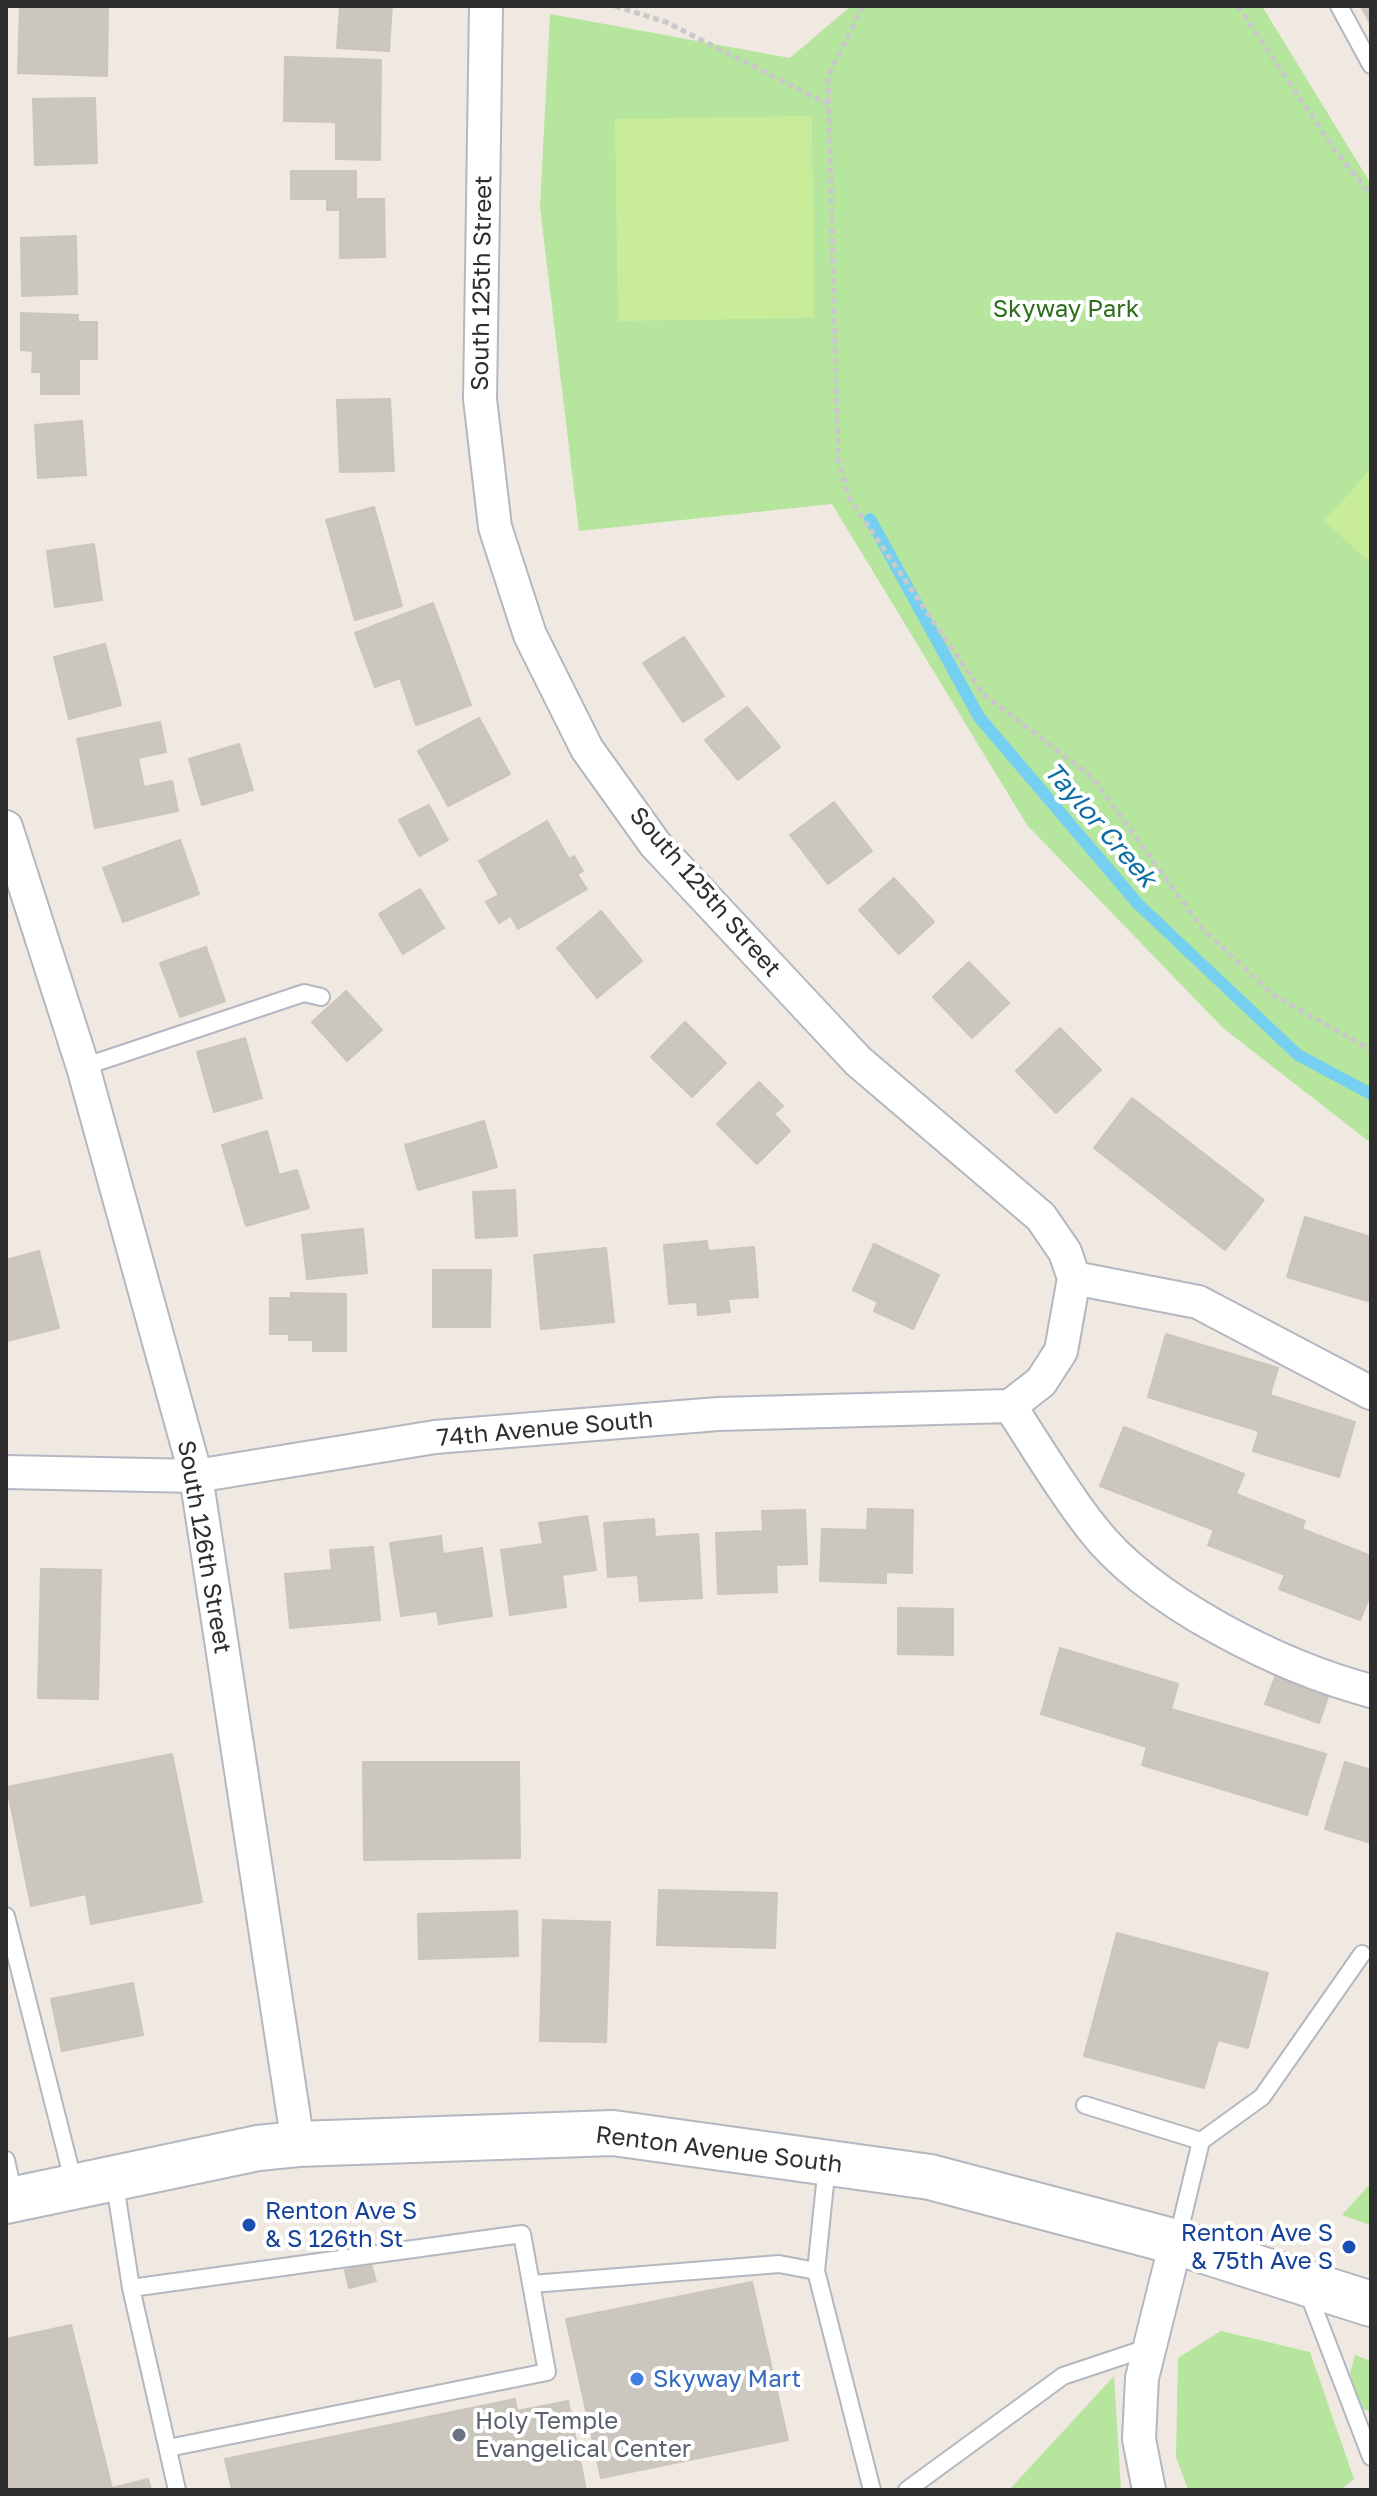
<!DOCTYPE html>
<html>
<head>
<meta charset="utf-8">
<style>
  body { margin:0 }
  #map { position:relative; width:1377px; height:2496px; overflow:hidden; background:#efe9e1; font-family:"Golos Text",sans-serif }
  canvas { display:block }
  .frame { position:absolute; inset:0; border:8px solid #2e2e2e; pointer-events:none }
</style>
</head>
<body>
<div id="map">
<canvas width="1377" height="2496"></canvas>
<div class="frame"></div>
</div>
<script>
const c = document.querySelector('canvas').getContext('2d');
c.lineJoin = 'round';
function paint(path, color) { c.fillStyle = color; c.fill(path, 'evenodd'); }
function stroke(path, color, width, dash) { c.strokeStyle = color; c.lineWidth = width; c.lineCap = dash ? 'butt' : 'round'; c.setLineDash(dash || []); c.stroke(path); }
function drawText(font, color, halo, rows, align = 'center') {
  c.font = font + ' "Golos Text",sans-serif'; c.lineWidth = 8; c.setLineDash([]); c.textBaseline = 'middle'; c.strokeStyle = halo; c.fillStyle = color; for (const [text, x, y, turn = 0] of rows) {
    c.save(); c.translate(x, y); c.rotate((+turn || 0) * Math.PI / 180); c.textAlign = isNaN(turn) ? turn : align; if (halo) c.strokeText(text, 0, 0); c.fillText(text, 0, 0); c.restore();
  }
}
const green = new Path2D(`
  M851,6H1262L1371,184V1143L1223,1028L1027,825L832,504L579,531L540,207L550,14L790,58Z
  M1371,2183V2225L1342,2215Z
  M1221,2331L1310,2352L1354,2479L1340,2490H1188L1176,2457L1178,2358Z
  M1355,2355L1371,2361V2412L1359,2408L1350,2373Z
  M1114,2376L1121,2490H1009Z`);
const pitch = new Path2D(`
  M812,116L814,318L618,321L615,119Z
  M1371,469V563L1324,521Z`);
const stream = new Path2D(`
  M870,519L979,717L1138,904L1298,1055L1371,1094`);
const building = new Path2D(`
  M20,6H108L107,76L18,73Z
  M340,6H392L389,51L337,48Z
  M1361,6H1371V25Z
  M285,57L381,60L380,160L336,159V122L284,121Z
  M95,98L97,163L35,165L33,99Z
  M291,171H356V199H384L385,257L340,258V210H327V199H291Z
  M76,236L77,294L22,296L21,238Z
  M21,313L78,315V322H97V359H79V394H41V372H32L33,351L21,350Z
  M390,399L394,471L340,472L337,400Z
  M82,421L86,475L38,478L35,425Z
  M374,507L402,606L355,620L326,520Z
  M94,544L102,600L55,607L47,551Z
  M433,603L471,705L416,725L400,678L375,687L355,633Z
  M684,637L724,696L683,722L643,663Z
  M105,644L121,705L69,719L54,657Z
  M747,707L780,747L738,780L705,740Z
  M479,718L510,774L448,806L418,751Z
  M160,722L166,752L138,758L144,787L172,781L178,811L95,828L77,739Z
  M239,744L253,790L202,805L189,759Z
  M834,802L872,851L828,884L790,835Z
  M429,805L448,840L419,856L399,820Z
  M547,821L569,859L574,856L583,871L577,874L587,889L518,929L511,916L499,923L486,902L499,895L479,861Z
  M180,840L199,894L123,922L103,868Z
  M894,878L934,922L899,954L859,910Z
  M420,889L444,928L403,954L379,914Z
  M601,911L642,961L597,998L557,948Z
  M206,947L225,1001L180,1017L160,963Z
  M969,962L1009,1003L972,1038L933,997Z
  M346,991L382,1030L347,1061L312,1022Z
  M685,1022L726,1063L692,1097L651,1057Z
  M1060,1028L1101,1070L1056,1113L1016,1071Z
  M245,1038L262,1098L214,1112L197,1052Z
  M759,1082L783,1106L774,1114L790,1131L757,1164L717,1124Z
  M1132,1098L1264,1200L1225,1250L1094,1148Z
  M484,1121L497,1167L418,1190L405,1145Z
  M267,1131L279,1175L297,1170L309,1208L246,1226L222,1145Z
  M515,1190L517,1236L476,1238L473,1192Z
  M1305,1217L1371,1237V1302L1287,1277Z
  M363,1229L367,1273L307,1279L302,1235Z
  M707,1241L708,1251L754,1247L758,1297L728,1299L730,1312L698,1315L697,1302L669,1304L664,1245Z
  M874,1244L939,1275L913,1329L874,1311L878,1302L853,1290Z
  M606,1248L614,1322L541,1329L534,1255Z
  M39,1251L59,1328L7,1341L6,1260Z
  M433,1270H491L490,1327H433Z
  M291,1293L346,1294V1351H313V1340H289V1334H270V1298H291Z
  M1166,1334L1278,1368L1270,1395L1355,1422L1339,1477L1253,1451L1259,1431L1148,1397Z
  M1124,1427L1244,1474L1236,1494L1305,1521L1302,1529L1371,1556V1593L1360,1620L1279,1589L1285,1575L1208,1545L1214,1530L1100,1486Z
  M868,1509L913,1510L912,1573L886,1572V1583L820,1581L822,1529L867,1530Z
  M805,1510L807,1564L776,1565L777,1592L718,1594L716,1533L763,1531L762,1511Z
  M587,1516L596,1570L562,1575L566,1607L510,1615L501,1550L543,1544L539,1523Z
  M654,1519L655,1537L698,1534L702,1598L640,1601L638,1575L608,1577L604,1523Z
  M441,1536L443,1554L482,1548L492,1616L439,1624L437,1611L401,1616L390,1543Z
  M373,1547L380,1620L290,1628L285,1574L332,1570L330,1550Z
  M41,1569L101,1570L98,1699L38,1698Z
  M898,1608L953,1609V1655L898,1654Z
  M1060,1648L1178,1684L1171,1709L1326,1754L1307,1815L1142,1765L1147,1747L1041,1714Z
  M1277,1672L1330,1691L1319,1723L1265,1704Z
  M172,1754L202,1902L91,1924L86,1894L31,1906L7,1787Z
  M363,1762H519L520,1858L364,1860Z
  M1345,1762L1371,1770V1843L1325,1829Z
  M659,1890L777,1893L775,1948L657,1945Z
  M517,1911L518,1956L419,1959L418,1914Z
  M543,1920L610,1922L606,2042L540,2041Z
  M1117,1933L1268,1973L1248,2048L1218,2040L1204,2088L1084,2056Z
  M133,1983L143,2035L62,2051L51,1999Z
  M371,2264L376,2281L349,2288L345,2270Z
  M752,2282L788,2440L601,2478L566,2319Z
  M71,2325L112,2488L148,2479L151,2490H6V2339Z
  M515,2399L517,2411L568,2401L586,2490H232L225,2459Z`);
const path = new Path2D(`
  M615,6L666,22L828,104
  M863,6L828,76L838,459L849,498L983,694L1092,777L1202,928L1272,994L1371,1050
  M1238,6L1334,149L1371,195`);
const lane = new Path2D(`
  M1339,6L1371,65
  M83,1067L304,993L321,997
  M6,1916L74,2184
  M1085,2105L1201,2141
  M6,2160L14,2197
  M114,2178L131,2288L177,2490
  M1177,2241L1201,2141L1262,2097L1362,1954
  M816,2271L827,2165
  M532,2284L779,2264L816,2271L872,2490
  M131,2288L522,2234L547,2372L168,2448
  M1307,2290L1371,2457
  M907,2490L1063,2376L1150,2347`);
const street = new Path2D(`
  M6,827L83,1067L196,1476L298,2144
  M1074,1278L1198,1302L1371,1393
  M1010,1406C1037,1447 1062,1490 1092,1528C1150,1603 1281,1667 1371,1691
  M6,1472L196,1476L435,1437L718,1414L1010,1406L1041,1382L1061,1351L1074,1278L1065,1252L1041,1217L858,1061L655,844L587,749L530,635L495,527L480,399L486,6
  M1149,2490L1139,2439L1142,2378L1176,2242`);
const secondary = new Path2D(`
  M6,2201L258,2148L298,2144L613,2133L930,2177L1176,2242L1371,2304`);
const markers = [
  [249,2225,8,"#1a4fb4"],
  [1349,2247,8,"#1a4fb4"],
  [637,2379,8,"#3f7fe0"],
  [459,2435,8,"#6b7280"]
];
const streetNames = [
  ["South 125th Street",482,283,-89],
  ["South 125th Street",705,892,49],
  ["74th Avenue South",545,1429,-5],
  ["South 126th Street",204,1547,80],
  ["Renton Avenue South",719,2150,7]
];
const parkNames = [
  ["Skyway Park",1066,309]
];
const transitNames = [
  ["Renton Ave S",265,2211],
  ["& S 126th St",265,2239],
  ["Renton Ave S",1333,2233,"right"],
  ["& 75th Ave S",1333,2261,"right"]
];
const shopNames = [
  ["Skyway Mart",653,2379]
];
const worshipNames = [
  ["Holy Temple",475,2421],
  ["Evangelical Center",475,2449]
];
const waterNames = [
  ["Taylor Creek",1100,825,49]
];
paint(green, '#b6e59e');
paint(pitch, '#c9ec9a');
stroke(stream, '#75cff0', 12);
paint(building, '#cbc7bf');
stroke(building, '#cbc5ba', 2);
stroke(lane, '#b4b7c1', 20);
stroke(street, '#b4b7c1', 36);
stroke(secondary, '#b4b7c1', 48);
stroke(path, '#c9c9c9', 5, [6, 4]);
stroke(lane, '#fff', 16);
stroke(street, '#fff', 32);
stroke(secondary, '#fff', 44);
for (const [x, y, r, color] of markers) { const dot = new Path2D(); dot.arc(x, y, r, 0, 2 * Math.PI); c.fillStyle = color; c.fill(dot); stroke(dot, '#fff', 3); }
drawText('24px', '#2e2e2e', '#fff', streetNames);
drawText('24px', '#2c6e1b', '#fff', parkNames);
drawText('24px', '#164399', '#fff', transitNames, 'left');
drawText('24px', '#366cbe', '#fff', shopNames, 'left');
drawText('24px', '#5b616d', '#fff', worshipNames, 'left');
drawText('italic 26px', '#0d6fa3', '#fff', waterNames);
</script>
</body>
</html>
